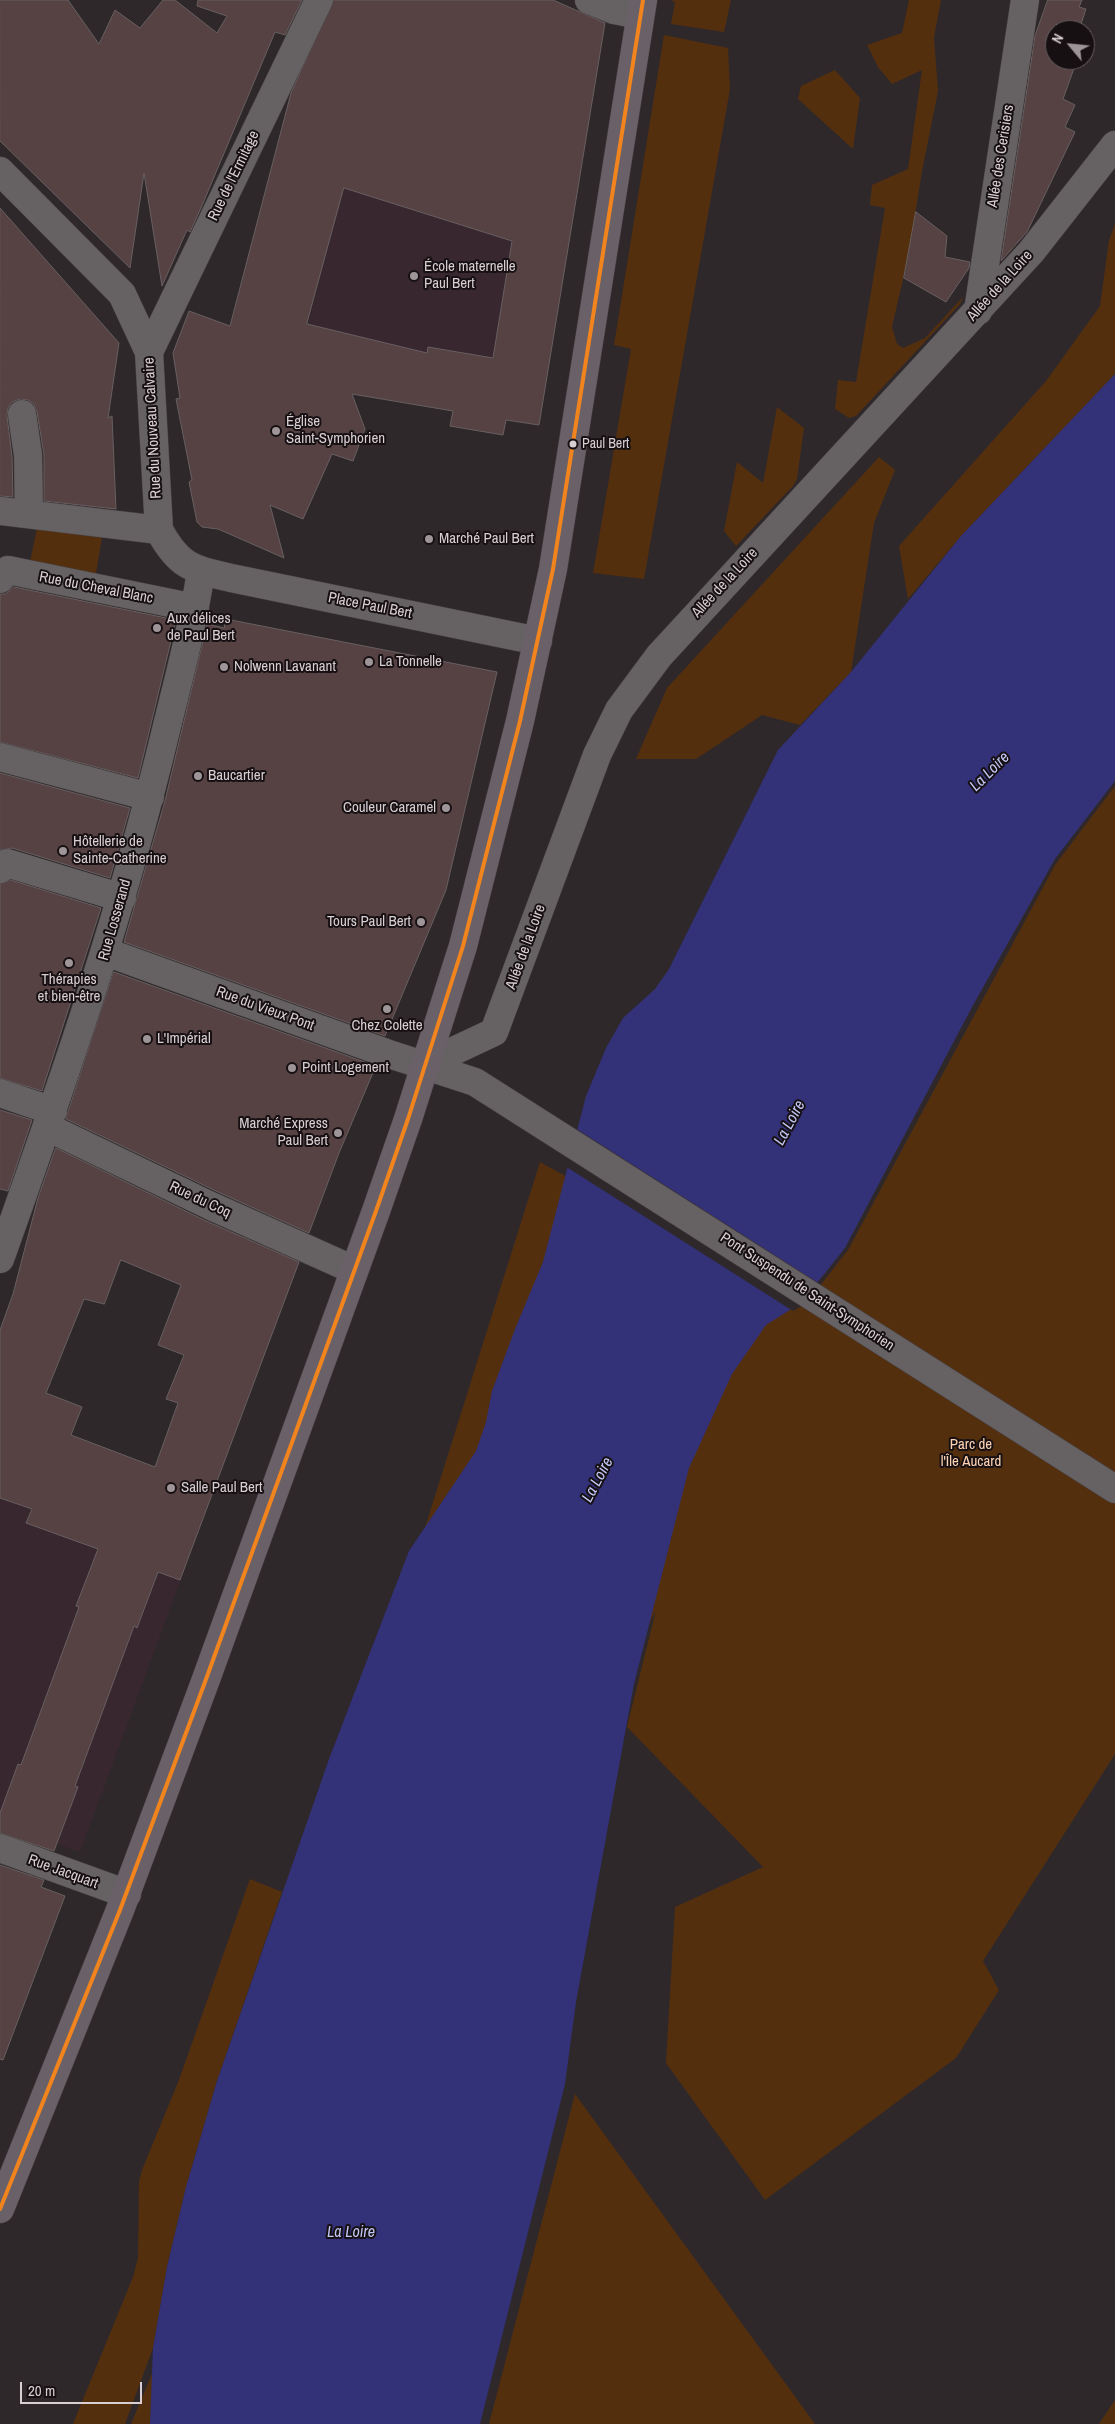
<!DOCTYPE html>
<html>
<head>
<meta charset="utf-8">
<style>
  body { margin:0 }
  #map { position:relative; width:1115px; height:2424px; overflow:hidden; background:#2f282b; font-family:"Archivo Narrow",sans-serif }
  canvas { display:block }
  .north { position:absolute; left:1045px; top:20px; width:50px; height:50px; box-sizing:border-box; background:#161013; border:1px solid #645c60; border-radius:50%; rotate:298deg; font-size:14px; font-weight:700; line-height:20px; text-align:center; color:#d9cfd3 }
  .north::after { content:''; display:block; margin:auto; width:18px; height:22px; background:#9e9598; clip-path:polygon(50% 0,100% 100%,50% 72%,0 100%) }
  .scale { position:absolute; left:20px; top:2382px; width:122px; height:22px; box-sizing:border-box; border:2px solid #d9cfd3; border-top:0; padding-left:6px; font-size:15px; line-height:18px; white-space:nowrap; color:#d9cfd3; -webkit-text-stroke:4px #161013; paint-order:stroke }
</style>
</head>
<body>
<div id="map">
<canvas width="1115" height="2424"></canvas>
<div class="north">N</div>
<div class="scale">20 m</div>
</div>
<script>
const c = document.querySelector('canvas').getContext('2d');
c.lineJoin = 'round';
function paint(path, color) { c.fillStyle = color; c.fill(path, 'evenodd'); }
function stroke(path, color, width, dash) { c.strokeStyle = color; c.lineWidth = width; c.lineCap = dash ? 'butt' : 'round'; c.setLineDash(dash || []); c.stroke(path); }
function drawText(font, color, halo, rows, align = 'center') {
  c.font = font + ' "Archivo Narrow",sans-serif'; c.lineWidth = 4; c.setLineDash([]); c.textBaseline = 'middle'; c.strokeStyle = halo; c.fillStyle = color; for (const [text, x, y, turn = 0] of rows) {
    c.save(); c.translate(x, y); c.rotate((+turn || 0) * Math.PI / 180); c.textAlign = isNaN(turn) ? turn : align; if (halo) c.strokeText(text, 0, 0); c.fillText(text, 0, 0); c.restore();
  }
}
const built = new Path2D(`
  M344,188L512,241L493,358L428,347L416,405L394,345L308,324Z
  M0,1498L170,1513L201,1525L80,1852L0,1823Z`);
const green = new Path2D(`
  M731,0L724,32L671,24L675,2L670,0Z
  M909,0H941L934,37L938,91L922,171L909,253L892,327L897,344L903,348L925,338L963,297L960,304L856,416L849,418L835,409L838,380L856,382L885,208L870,205L872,185L908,169L922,70L892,84L878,67L867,45L902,33Z
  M664,35L728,48L730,89L644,579L593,573L631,349L614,345Z
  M835,70L860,98L853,149L798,99L801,86Z
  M1115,224V374L961,536L908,599L899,546L1046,381L1100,306L1109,240Z
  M777,407L804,428L797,479L793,486L736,546L724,531L737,462L763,483Z
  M879,457L895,470L874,523L851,672L800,725L762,715L696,759H636L667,688Z
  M38,523L103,531L95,579L29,567Z
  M1115,786V1754L983,1961L999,1990L956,2058L765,2200L666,2063L675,1907L763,1867L627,1727L656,1610L612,1699L473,2424H131L180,2307L540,1162L801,1307L804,1306L848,1250L1055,865Z
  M250,1879L282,1892L217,2081L186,2187L167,2267L153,2348L125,2424H73L133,2277L138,2258L139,2182L142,2170L179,2080Z
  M575,2094L815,2424H489Z
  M1115,2399V2424H1099L1115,2400Z`);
const water = new Path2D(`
  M1115,374V781L1055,859L971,1009L845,1248L801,1303L766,1325L732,1374L689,1468L634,1684L576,2002L565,2084L480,2424H150L153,2348L167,2267L186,2187L217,2081L329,1759L409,1551L476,1451L486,1422L492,1391L515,1329L543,1262L586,1096L606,1048L623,1018L655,989L669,969L778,750L851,672L961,536Z`);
const pier = new Path2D(`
  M575,1128L820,1284L803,1305L793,1311L565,1166Z`);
const building = new Path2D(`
  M0,0H68L99,44L115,10L140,28L163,0H175L217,33L227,16L197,6L198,0H302L285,35L275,32L201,208L190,232L187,230L162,286L144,173L130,268L0,141Z
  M334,0H553L605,23L539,425L506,420L503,435L450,426L453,411L352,394L365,429L353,461L332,454L303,519L270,505L284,558L218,529L202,527L197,522L189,482L192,480L176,399L180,398L173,353L189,311L230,326L291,93ZM344,188L512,241L493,358L428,347L427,353L307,324Z
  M1048,0H1082L1079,7L1086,9L1080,27L1088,30L1085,38V30H1055V60H1077L1063,99L1075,105L1065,127L1075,132L1027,232L1001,261L1035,36Z
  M0,208L119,343L108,418L112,416L116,509L44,501V455L37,412L34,404L28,400L20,399L12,402L8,408L7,416L12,456L13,497L0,496Z
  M916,212L947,236L945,257L970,262L969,268L946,302L904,278Z
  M14,587L176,620L138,778L0,742V594H5Z
  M226,619L497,672L446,890L385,1036L124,942L165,801L207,624L224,628Z
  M0,773L130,808L110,878L12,848L0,850Z
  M11,880L101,908L42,1091L0,1078V884Z
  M114,972L373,1065L375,1068L339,1153L309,1233L218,1192L66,1119Z
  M0,1110L32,1120L8,1191L0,1189Z
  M56,1148L204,1220L299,1262L180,1580L158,1572L137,1628L134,1626L75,1786L78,1787L54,1851L0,1833V1813L18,1764L21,1765L79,1607L76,1606L98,1549L26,1523L32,1509L0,1498V1330L13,1294L38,1198ZM121,1260L181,1285L158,1345L184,1355L166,1399L178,1403L155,1467L71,1435L82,1407L46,1393L84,1299L104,1304Z
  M0,1865L44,1880L41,1887L65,1896L3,2060L0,2059Z`);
const minor = new Path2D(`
  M589,0L614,10L640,15
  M0,171L122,294L149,352L159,530C179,567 192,569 231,578L538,641
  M978,311L1025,0
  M149,352L319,0
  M22,414L28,455L29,514
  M0,511L159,530
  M0,579L8,570L195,608
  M0,757L150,797
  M0,869L7,863L122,898
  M106,952L386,1053L475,1082L1115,1489
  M424,1065L494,1032L597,755L619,710L659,656L1031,252L1115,145
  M0,1093L53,1111
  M47,1127L211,1206L354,1270
  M0,1259C62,1085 123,910 166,730C179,677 193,625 201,571
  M0,1848L127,1894`);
const major = new Path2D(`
  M0,2209L120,1910L205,1682L376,1211L408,1119L463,946L520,721L553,569L643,0`);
const bus1 = new Path2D(`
  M0,2209L120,1910L205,1682L376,1211L408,1119L463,946L520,721L553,569L643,0`);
const markers = [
  [414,276,5,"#9e9598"],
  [276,431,5,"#9e9598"],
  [573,444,4.5,"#d9cfd3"],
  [429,539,5,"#9e9598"],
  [157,628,5,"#9e9598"],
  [369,662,5,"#9e9598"],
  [224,667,5,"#9e9598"],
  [198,776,5,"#9e9598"],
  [446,808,5,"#9e9598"],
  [63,851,5,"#9e9598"],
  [421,922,5,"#9e9598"],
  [69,963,5,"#9e9598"],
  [387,1009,5,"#9e9598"],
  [147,1039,5,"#9e9598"],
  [292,1068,5,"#9e9598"],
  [338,1133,5,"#9e9598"],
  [171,1488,5,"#9e9598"]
];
const busNames = [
  ["Paul Bert",582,444]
];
const streetNames = [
  ["Allée des Cerisiers",1001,156,-81],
  ["Rue de l'Ermitage",234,176,-64],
  ["Allée de la Loire",1000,286,-48],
  ["Rue du Nouveau Calvaire",153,428,-93],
  ["Allée de la Loire",725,583,-47],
  ["Rue du Cheval Blanc",96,588,11],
  ["Place Paul Bert",370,606,11],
  ["Rue Losserand",115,920,-74],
  ["Allée de la Loire",526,947,-70],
  ["Rue du Vieux Pont",265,1009,20],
  ["Rue du Coq",200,1200,25],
  ["Pont Suspendu de Saint-Symphorien",807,1292,33],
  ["Rue Jacquart",63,1872,20]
];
const poiNames = [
  ["École maternelle",424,267],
  ["Paul Bert",424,284],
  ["Église",286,422],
  ["Saint-Symphorien",286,439],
  ["Marché Paul Bert",439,539],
  ["Aux délices",167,619],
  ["de Paul Bert",167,636],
  ["La Tonnelle",379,662],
  ["Nolwenn Lavanant",234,667],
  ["Baucartier",208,776],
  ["Couleur Caramel",436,808,"right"],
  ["Hôtellerie de",73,842],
  ["Sainte-Catherine",73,859],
  ["Tours Paul Bert",411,922,"right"],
  ["Thérapies",69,980,"center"],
  ["et bien-être",69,997,"center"],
  ["Chez Colette",387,1026,"center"],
  ["L'Impérial",157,1039],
  ["Point Logement",302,1068],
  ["Marché Express",328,1124,"right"],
  ["Paul Bert",328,1141,"right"],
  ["Salle Paul Bert",181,1488]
];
const parkNames = [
  ["Parc de",971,1445],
  ["l'Île Aucard",971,1462]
];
const waterNames = [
  ["La Loire",990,772,-45],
  ["La Loire",790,1123,-62],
  ["La Loire",598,1480,-62],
  ["La Loire",351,2233]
];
paint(built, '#392730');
paint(green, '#542f0e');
paint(water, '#333177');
paint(pier, '#2f282b');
paint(building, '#564143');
stroke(building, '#676061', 1);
stroke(minor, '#494346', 29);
stroke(major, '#494346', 29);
stroke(minor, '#666163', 28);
stroke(major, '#6a6168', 28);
stroke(bus1, '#f1841d', 4);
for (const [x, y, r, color] of markers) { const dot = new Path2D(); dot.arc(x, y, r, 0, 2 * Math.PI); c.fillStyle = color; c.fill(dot); stroke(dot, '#161013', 2); }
drawText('14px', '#d9cfd3', '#161013', busNames, 'left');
drawText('15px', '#d9cfd3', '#161013', streetNames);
drawText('15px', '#d9cfd3', '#161013', poiNames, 'left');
drawText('15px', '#fdd3b4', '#161013', parkNames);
drawText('italic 16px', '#c1c7f4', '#161013', waterNames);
</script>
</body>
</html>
